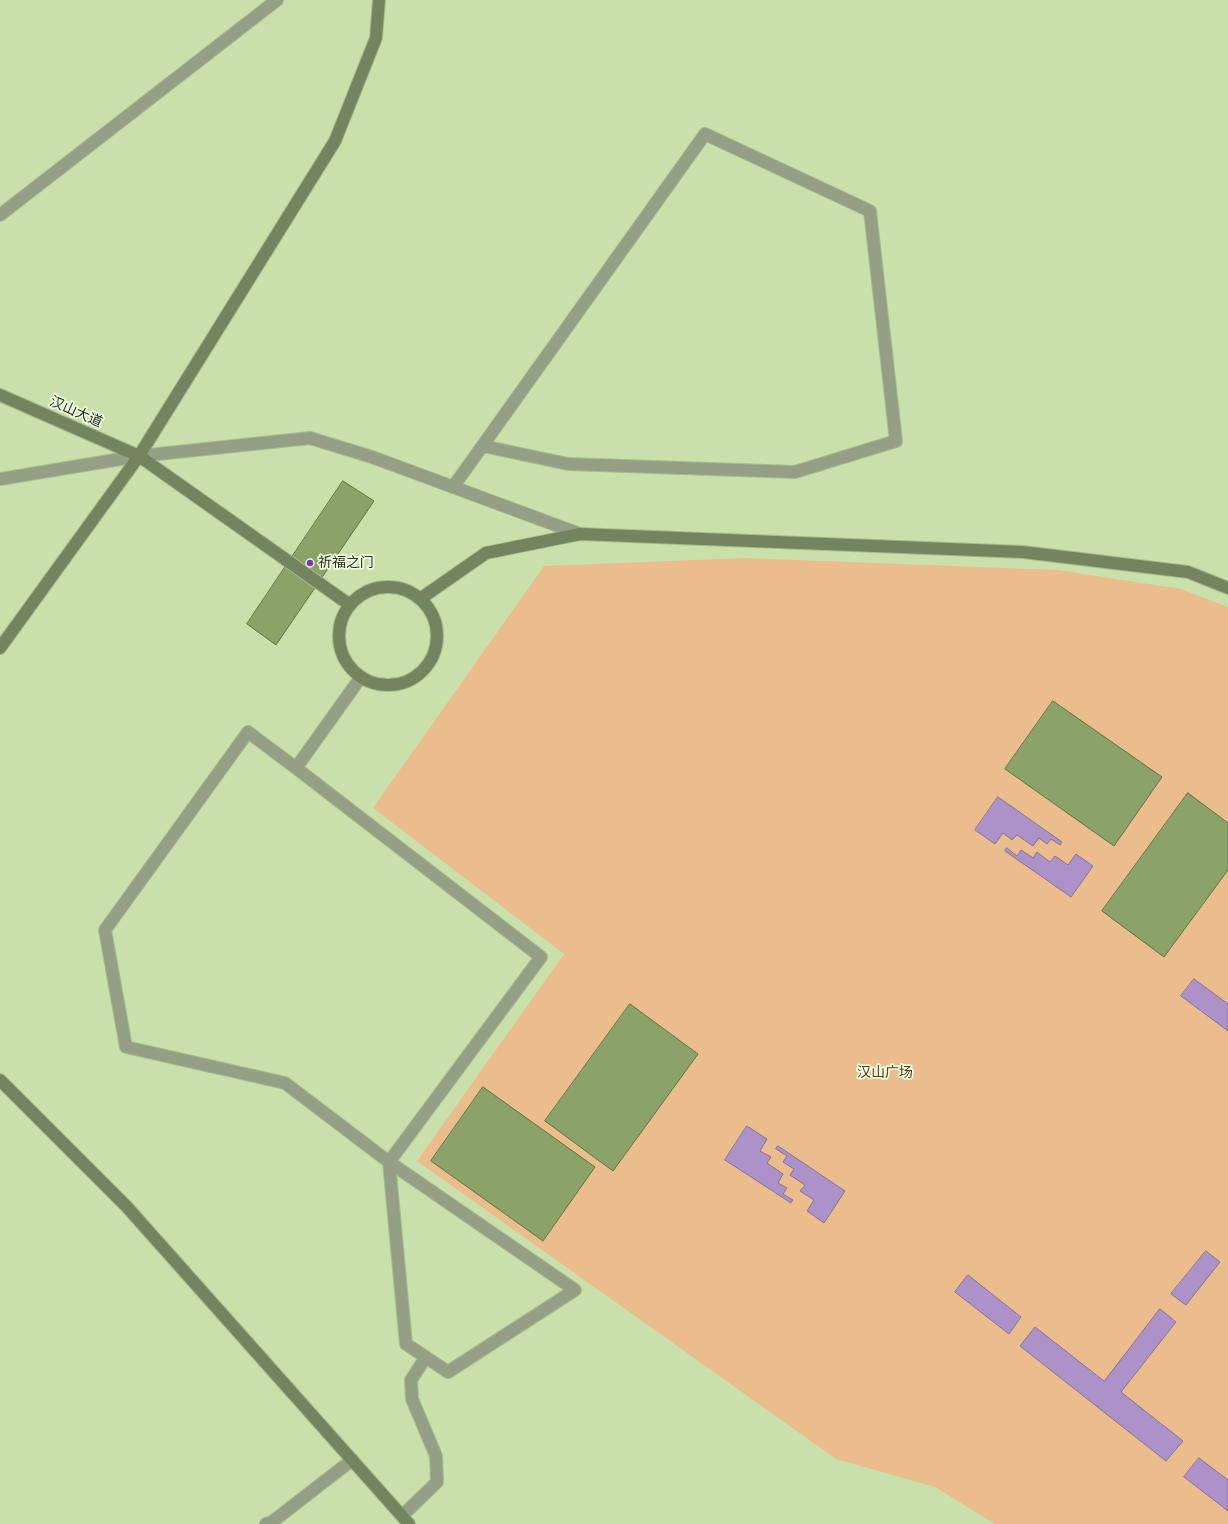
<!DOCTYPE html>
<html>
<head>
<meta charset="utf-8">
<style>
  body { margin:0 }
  canvas { display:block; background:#c9e0aa }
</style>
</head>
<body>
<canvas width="1228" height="1524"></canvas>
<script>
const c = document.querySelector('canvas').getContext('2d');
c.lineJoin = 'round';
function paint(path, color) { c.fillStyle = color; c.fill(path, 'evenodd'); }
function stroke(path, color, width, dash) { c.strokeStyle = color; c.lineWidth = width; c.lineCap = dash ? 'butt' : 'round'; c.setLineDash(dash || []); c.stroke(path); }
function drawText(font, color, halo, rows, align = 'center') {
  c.font = font + ' "Alegreya Sans","Noto Sans SC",sans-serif'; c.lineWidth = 3.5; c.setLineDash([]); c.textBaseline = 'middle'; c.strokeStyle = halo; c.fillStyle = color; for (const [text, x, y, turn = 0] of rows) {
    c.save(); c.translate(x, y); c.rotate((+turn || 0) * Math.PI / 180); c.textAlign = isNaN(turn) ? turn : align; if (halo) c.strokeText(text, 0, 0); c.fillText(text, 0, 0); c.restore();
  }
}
const green = new Path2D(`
  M745,558L1058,570L1181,589L1228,607V1524H995L935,1487L836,1459L417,1161L564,954L373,808L544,566Z`);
const water = new Path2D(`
  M998,797L1062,842L1060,845L1051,839L1047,844L1039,838L1033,846L1017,835L1012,840L1003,833L995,844L975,830Z
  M1007,848L1017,856L1021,850L1033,858L1037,852L1050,862L1055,856L1068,865L1076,854L1093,866L1071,897L1005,851Z
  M1194,979L1228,1004V1031L1181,996Z
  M747,1126L767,1139L760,1151L771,1157L767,1163L783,1174L778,1183L787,1188L783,1194L793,1200L791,1203L725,1160Z
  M778,1146L845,1191L824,1223L807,1211L814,1200L800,1191L805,1185L790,1175L794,1169L783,1162L787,1156L776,1149Z
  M1206,1251L1220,1262L1186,1305L1171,1294Z
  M968,1275L1021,1317L1009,1334L955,1292Z
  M1160,1309L1176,1322L1121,1392L1183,1441L1166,1461L1020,1346L1035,1327L1104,1381Z
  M1199,1458L1228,1480V1511L1184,1477Z`);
const building = new Path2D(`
  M343,481L374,501L276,645L247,624Z
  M1053,701L1162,777L1114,846L1005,769Z
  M1188,793L1228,823V870L1164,957L1102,911Z
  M630,1004L698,1054L613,1171L545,1121Z
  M483,1087L595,1167L543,1241L431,1161Z`);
const lane = new Path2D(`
  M453,487L705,134L870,211L896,441L795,472L568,464L483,446
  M248,732L105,930L126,1047L285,1083L389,1162L406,1344L448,1372L575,1290L389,1162L541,957L296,768L248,732
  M296,768L361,677
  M402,1516L437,1482L436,1456L412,1399L411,1380L426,1357`);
const street = new Path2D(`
  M0,215L277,0
  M0,479L139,456L310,438L372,457L580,534
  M266,1524L272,1522L352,1460`);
const secondary = new Path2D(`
  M0,395L139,456L350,605
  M339 636a49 49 0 1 1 98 0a49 49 0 1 1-98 0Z
  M420,599L486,553L580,534L1023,552L1188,572L1228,588
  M0,648L139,456L335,141L376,38L379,0
  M0,1080L127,1207L409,1524`);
const markers = [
  [310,563,4,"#7b39ae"]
];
const streetNames = [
  ["汉山大道",76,412,24]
];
const poiNames = [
  ["祈福之门",318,563]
];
const parkNames = [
  ["汉山广场",885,1073]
];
paint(green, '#ebbd8d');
paint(water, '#ad92c9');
stroke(water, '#847494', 1);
paint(building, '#8ba369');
stroke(building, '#5f7342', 1);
stroke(lane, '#a8bc8d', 14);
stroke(street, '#a8bc8d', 14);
stroke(secondary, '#a8bc8d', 14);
stroke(lane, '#949f86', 12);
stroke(street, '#949f86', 12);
stroke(secondary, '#74845f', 12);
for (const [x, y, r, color] of markers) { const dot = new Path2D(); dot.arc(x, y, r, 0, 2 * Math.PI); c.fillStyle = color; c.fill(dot); stroke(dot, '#f0fce1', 1.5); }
drawText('14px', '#262e19', '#f0fce1', streetNames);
drawText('14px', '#262e19', '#f0fce1', poiNames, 'left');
drawText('14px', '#5a3a15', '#f0fce1', parkNames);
</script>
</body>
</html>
